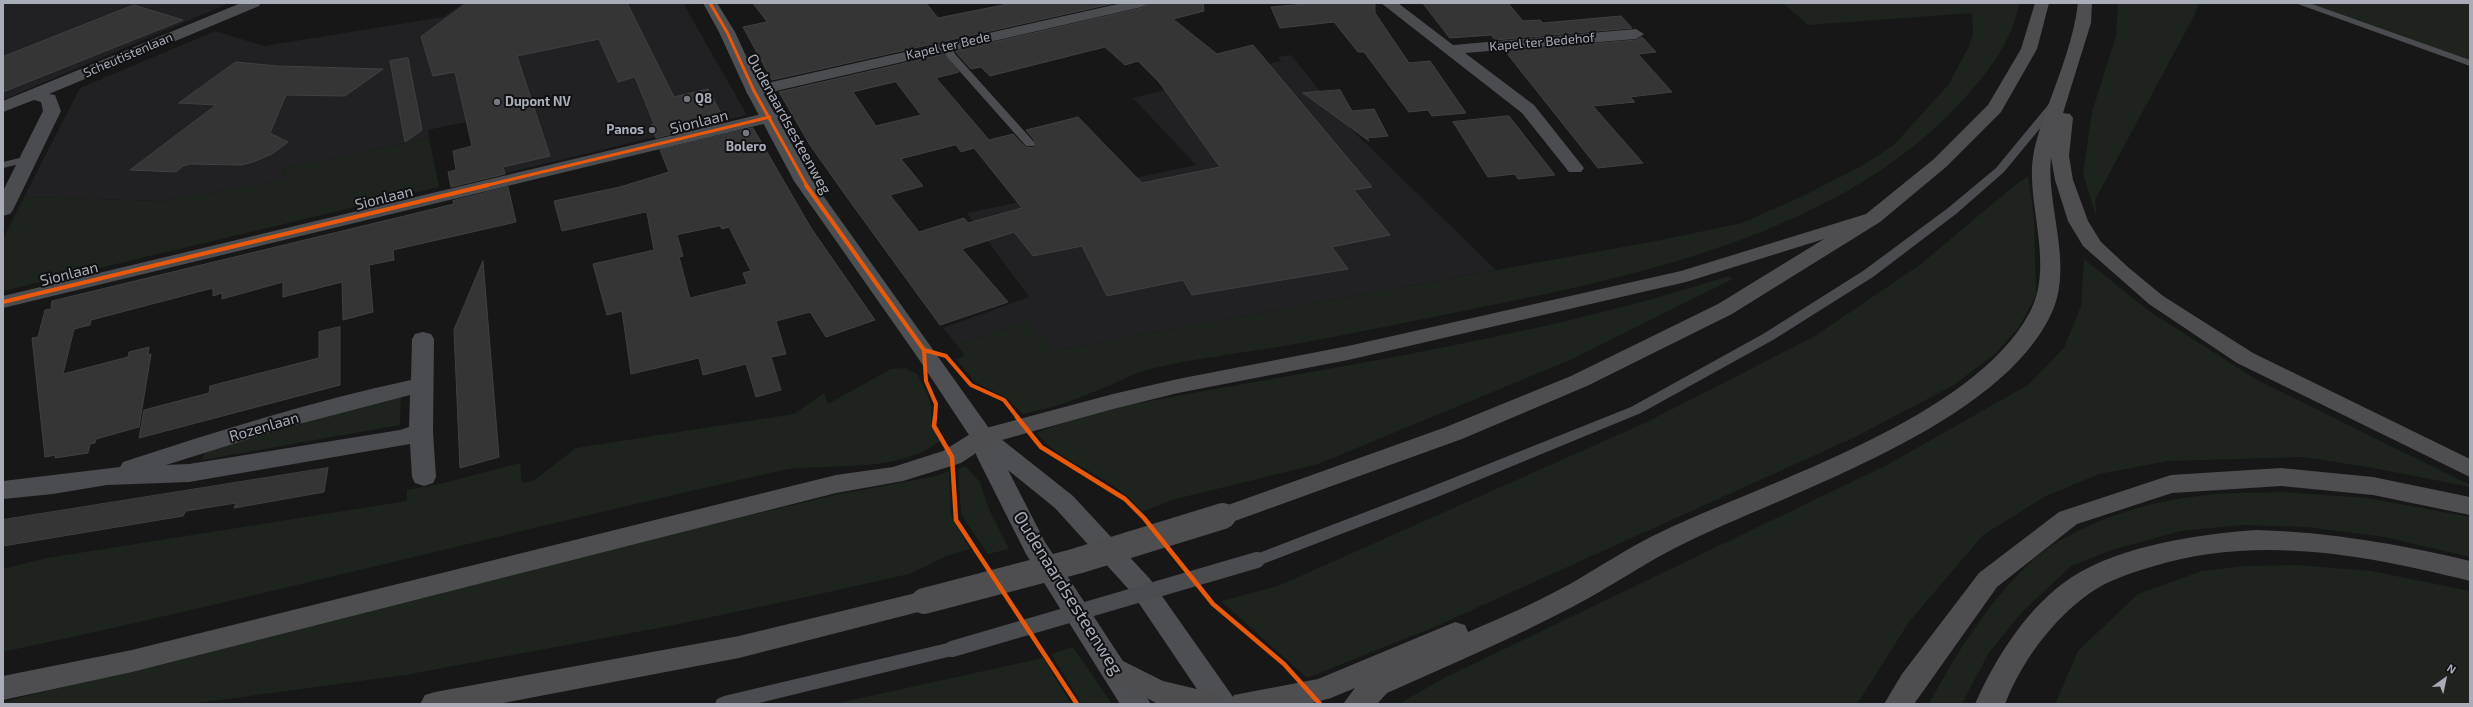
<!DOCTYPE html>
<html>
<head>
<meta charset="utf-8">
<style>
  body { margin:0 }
  #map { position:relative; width:2473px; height:707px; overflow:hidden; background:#171717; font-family:"Exo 2",sans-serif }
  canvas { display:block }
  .frame { position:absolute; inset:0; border:4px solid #a8adb8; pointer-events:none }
  .north { position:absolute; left:2425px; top:659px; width:40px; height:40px; -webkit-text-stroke:3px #111113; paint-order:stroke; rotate:33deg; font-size:11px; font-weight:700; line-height:16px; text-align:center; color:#a8adb8 }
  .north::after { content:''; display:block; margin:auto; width:14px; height:18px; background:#a8adb8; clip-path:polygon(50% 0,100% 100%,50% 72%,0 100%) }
</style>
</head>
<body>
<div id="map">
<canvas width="2473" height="707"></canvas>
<div class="frame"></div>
<div class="north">N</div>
</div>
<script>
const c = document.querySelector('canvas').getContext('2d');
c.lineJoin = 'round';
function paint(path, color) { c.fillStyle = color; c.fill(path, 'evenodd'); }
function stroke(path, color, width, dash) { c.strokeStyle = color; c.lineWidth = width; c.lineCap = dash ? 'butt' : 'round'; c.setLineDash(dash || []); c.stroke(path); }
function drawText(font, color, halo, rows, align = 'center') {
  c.font = font + ' "Exo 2",sans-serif'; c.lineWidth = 4; c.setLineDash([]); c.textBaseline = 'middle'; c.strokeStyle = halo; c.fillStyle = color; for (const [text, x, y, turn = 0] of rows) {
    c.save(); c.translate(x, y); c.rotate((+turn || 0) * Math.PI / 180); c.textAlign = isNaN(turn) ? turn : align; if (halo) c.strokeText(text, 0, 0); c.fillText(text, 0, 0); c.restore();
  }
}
const built = new Path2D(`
  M3,3H229L3,100Z
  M463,3H683L747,115L481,179L466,122L428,130L429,138L283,169L287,180L161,201L24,197L80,88L215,31L264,46L443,17Z
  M1291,55L1349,127L1496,270L1052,351L1027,321L957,345L943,328L1029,297L967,213L1196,165L1133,98L1281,61L1278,57Z`);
const green = new Path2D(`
  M1783,3H2019C2012,43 1987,74 1960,103C1844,230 1644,275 1482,307C1418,320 1353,334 1289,345C1243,353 1195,358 1150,369C1136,372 1122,380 1108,386C1080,398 1053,408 1023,414L1006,398L975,382L956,359L965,356L957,345L1027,321L1052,351L1661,240L1742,223L1803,196L1858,168L1894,145L1949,84L1969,46L1973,34L1972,13L1808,25Z
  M2118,3H2199L2194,16L2095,200L2097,219L2083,174L2092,112L2116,36Z
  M2306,3H2470V61Z
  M429,138L439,187L3,291V239L24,197L161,201L287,180L283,169Z
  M2028,176L2034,218L2036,295L2019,327L1996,353L1954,385L1855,437L1676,518L1432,628L1307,678L1221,601L1278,586L1647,422L1815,336L1921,264L2015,185Z
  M2084,259L2149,311L2257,380L2470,485V487L2374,468L2303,457L2168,461L2099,474L2046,496L1983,535L1909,622L1857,704H1399L1444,678L1887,465L2028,385L2064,348L2081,306Z
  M1729,276L1733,279L1570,360L1318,464L1172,500L1142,512C1115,476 1065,467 1036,433L1076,418L1118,407C1322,368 1530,340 1729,276Z
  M905,368L917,374L927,393L931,407V423L940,441C900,472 836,464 788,469C526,527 266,596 3,652V569L47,558L407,501V490L444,483L520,463L522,483L533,481L576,448L794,414L824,393L828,404L891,369Z
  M401,394L400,425L202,460L205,452Z
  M965,466L980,482L988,507L1009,549L988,554L966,522L961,512L958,469Z
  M949,471L951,516L970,549L949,555L909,574L820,594L669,626L405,675L190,704H3V702L693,529L835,495L936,476Z
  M2283,492L2367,498L2470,517V557L2385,537L2306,527L2243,525L2180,531L2112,550L2071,566L2022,612L1988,654L1962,704H1929C1956,653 2004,576 2053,545C2097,518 2147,502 2198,496C2226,492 2255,493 2283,492Z
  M2297,565L2371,571L2470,591V704H2055L2078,651L2138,594L2202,571L2245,566Z
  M1073,647L1112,704H1082L1051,654Z
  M1043,658L1071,704H832L843,702Z`);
const building = new Path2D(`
  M467,3H627L674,97L708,89L725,121L656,138L651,125L654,124L635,77L618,82L599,39L517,56L550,156L503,167L505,174L451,187L448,172L456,170L453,151L472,146L455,72L433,76L421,37Z
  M753,3H926L938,18L1013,3H1115L772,80L743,27L767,22Z
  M1150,3H1203L1204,11L1173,19L1217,54L1253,45L1372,187L1354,190L1390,235L1332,247L1348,269L1192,295L1183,280L1107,296L1082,246L1033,256L1014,232L962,249L1008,302L940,325L846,196L810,145L779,92L944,54L959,72L936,78L989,140L1013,134L1025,147L1034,148L1035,141L1026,130L1078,117L1142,183L1220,167L1159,82L1138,61L1125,65L1105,47L990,76L981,67L971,69L955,51L1142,8ZM896,82L921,115L876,126L853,92ZM956,145L961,152L974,148L1022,208L968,223L964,218L919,232L890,195L923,186L901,159Z
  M1306,3H1375V13L1409,63L1430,61L1466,113L1432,116L1428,110L1409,112L1364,52H1358L1334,22L1280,28L1271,7L1307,4Z
  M1423,3H1508L1523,21L1540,20L1543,23L1621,16L1632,28L1495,40L1491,35L1450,38Z
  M134,5L183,20L3,92V57Z
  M1642,37L1656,52L1638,54L1672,92L1630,97L1635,102L1593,106L1643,163L1598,168L1505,51L1636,40Z
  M408,58L422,130L405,142L390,61Z
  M236,62L277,66L383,69L345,96L286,95L270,133L288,142L272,154L253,162L241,165L190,164L183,166L176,172L130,170L216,105L179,103Z
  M1340,90L1352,111L1374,109L1388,136L1367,138L1369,141L1303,93Z
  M1509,116L1555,175L1518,179L1515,174L1488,177L1453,122Z
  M753,128L811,228L875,320L826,337L810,312L776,321L786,354L771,357L781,390L756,397L746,364L703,375L699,358L631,374L622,311L607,315L593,264L654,250L647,213L645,212L562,231L554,201L620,187L669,172L660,150ZM720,226L722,229L729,227L751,271L743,273L747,284L690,298L679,257L683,256L677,235Z
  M508,187L516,222L393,250L394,260L369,265L373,312L343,320L342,282L283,297V282L222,299V293L213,296V288L91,320L90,325L74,329L63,374L128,357L129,352L149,347L148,355L151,354L139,427L96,439L95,443L90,444L88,453L55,458L56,455L45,457L32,338L38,337L45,310L51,309L52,301L454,204L453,201Z
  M483,261L499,457L460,468L454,330Z
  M340,327V385L139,438L144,410L209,393L210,386L319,358V332Z
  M328,468L324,492L234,508L236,503L186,511L183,516L3,546V520Z`);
const service = new Path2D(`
  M2295,3H2309L2470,60V66Z
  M946,43L950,44L955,54L1034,142V146H1026L947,57L941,46Z
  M2057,98L2062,101L2061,103L2004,172L1956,214L1873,277L1773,340L1641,413L1435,498L1263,564L1257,566L1251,564L1249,560L1251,556L1423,490L1631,407L1763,334L1863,271L1948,208L1996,168L2053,99Z
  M28,156L34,159L32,161L3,168V162Z
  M952,642L958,644L961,649L958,654L952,656L755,704H715L717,699L724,696Z`);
const minor = new Path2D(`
  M241,3H261L259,6L49,94L55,95L61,111L13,210L10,214L3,216V191L43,111L41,102L34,100L3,112V101Z
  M1122,3H1149L1142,7L754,96L748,95L746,91L748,87L754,86Z
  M1381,3H1398L1453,45L1636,29L1644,34L1636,39L1465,53L1534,105L1584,168L1581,172H1569L1522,113Z
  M770,112L776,113L779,117L776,121L3,308V296Z
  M423,332L431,334L434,339L433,432L436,477L433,483L424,486L415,483L412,477L410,444L189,482L107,485L53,494L3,499V481L120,467L123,462C218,431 313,401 411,380L412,339L415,334ZM410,395L409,427L400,430L189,464L166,465L284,428Z`);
const primary = new Path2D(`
  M703,3H717L735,32L762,91L812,180L991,431L1073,496L1150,579L1238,704H1207L1132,593L1055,508L1008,470L1045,542L1151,704H1120L1026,554L977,457L971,438L916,355L794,181L746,91L719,32Z`);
const motorway = new Path2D(`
  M2035,3H2049L2037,49L2001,112L1946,167L1880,222L1732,314L1587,386L1462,439L1232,522L1223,525L1214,522L1210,516L1214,510L1446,427L1571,376L1718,304L1824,239L1686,282L1348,360L1178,393L1113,409L991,443L961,463L903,481L836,493L132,672L3,700V676L132,650L836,475L893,467L943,451L975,431L1113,394L1178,379L1348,346L1681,271L1866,214L1934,159L1988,105L2021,49Z
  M2078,3H2092L2091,23L2063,113L2070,114L2073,118L2069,156L2073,180L2088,221L2101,242L2129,268L2163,296L2253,353L2470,459V477L2237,363L2149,304L2083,246L2068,221L2055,180L2051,157C2046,206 2073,262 2053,310C2003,426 1787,492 1679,546C1643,564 1610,587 1574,606C1513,638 1450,665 1387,693L1377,704H1343L1355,688L1331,698L1309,704H1229L1234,695L1318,679L1455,622L1465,625L1468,632C1503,617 1537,602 1570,584C1601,566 1631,546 1663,531C1769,481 1974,418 2030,312C2053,269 2030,213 2032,167C2033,146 2041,126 2048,106C2060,73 2074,38 2078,3Z
  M2281,468L2373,477L2470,497V515L2373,495L2281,486L2172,493L2077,524L1997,587L1914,704H1884L1902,674L1979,573L2059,512L2171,475Z
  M2257,530C2330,532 2399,544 2470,561V581C2366,555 2256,534 2151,567C2131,573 2108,580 2090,593C2052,620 2022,661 2005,704H1975C1996,657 2028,606 2072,577C2122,545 2200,534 2257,530Z
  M924,591L934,594L937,601L934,608L739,658L498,704H420L425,695L435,692L739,636Z
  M1115,657L1163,681L1222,695L1227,704L1156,703L1105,676L1101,668L1105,660Z`);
const serviceBridge = new Path2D(`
  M952,649L1257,560`);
const motorwayBridge = new Path2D(`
  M924,601L1077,561L1223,516`);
const cyclewayFar2 = new Path2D(`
  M710,3L727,32L754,91L807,186
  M484,186L770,117`);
const cyclewayFar1 = new Path2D(`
  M806,185L924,350
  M3,302L488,185
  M924,350L946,356L971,385L1004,400L1018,418
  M924,350L926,381L936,404L935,418`);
const cycleway = new Path2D(`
  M935,417L934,426L952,457L956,520L1077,704
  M1017,417L1041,447L1125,499L1144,518L1213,604L1284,664L1320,704`);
const markers = [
  [687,99,4,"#757880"],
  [497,102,4,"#757880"],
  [652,130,4,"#757880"],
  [746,133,4,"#757880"]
];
const farStreetnames = [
  ["Kapel ter Bedehof",1542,42,-5],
  ["Kapel ter Bede",948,46,-13],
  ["Scheutistenlaan",128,55,-23]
];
const farPoinames = [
  ["Q8",695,99],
  ["Dupont NV",505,102],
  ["Panos",644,130,"right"],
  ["Bolero",746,147,"center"]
];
const streetNames = [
  ["Sionlaan",699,122,-14],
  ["Oudenaardsesteenweg",789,124,61],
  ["Sionlaan",384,198,-14],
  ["Sionlaan",69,274,-14],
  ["Rozenlaan",264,427,-16]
];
const nearStreetnames = [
  ["Oudenaardsesteenweg",1068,593,58]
];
paint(built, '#212123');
paint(green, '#1d241e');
paint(building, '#353536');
stroke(building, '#3f4043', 1);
paint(service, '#4b4c50');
paint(minor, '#4b4c50');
paint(primary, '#4d4f52');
paint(motorway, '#4e4e51');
stroke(serviceBridge, '#4b4c50', 16);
stroke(motorwayBridge, '#4e4e51', 26);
stroke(cyclewayFar2, '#e8590c', 3);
stroke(cyclewayFar1, '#e8590c', 4);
stroke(cycleway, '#e8590c', 4.5);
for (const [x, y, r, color] of markers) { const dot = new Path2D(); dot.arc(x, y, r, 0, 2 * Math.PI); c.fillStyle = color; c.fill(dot); stroke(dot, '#111113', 1.5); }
drawText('13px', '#a8adb8', '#111113', farStreetnames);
drawText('bold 13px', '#a8adb8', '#111113', farPoinames, 'left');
drawText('15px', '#a8adb8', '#111113', streetNames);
drawText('18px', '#a8adb8', '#111113', nearStreetnames);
</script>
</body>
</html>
